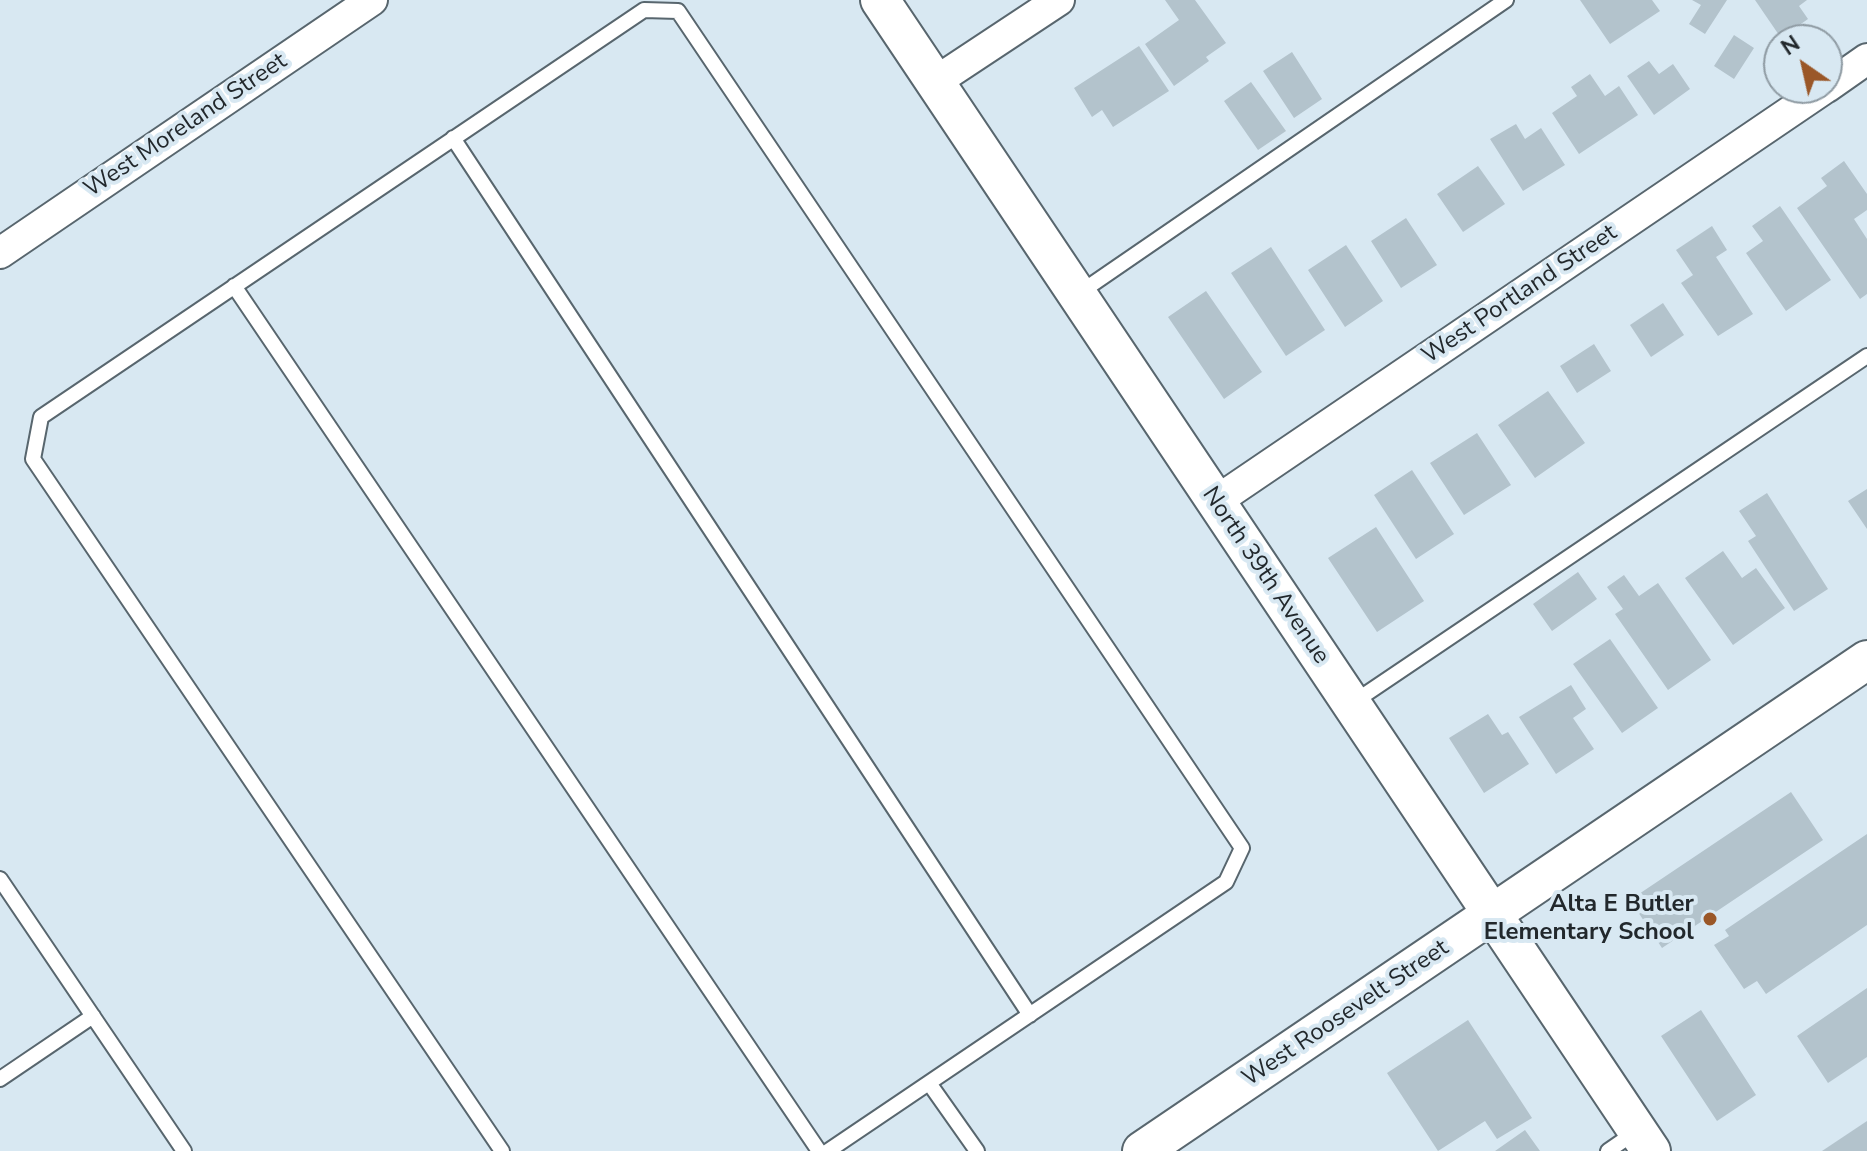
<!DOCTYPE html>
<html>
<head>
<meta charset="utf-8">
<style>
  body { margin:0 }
  #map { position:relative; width:1867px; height:1151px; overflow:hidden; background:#d8e8f2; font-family:"Nunito Sans",sans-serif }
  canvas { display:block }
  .north { position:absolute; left:1763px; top:24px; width:80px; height:80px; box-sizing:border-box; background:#d8e8f2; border:2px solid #8f9ba3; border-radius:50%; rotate:326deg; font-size:22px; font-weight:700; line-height:32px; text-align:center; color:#22282c }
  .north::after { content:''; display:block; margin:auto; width:28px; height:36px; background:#9a5728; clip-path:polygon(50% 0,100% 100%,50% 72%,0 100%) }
</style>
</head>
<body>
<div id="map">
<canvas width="1867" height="1151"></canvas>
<div class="north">N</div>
</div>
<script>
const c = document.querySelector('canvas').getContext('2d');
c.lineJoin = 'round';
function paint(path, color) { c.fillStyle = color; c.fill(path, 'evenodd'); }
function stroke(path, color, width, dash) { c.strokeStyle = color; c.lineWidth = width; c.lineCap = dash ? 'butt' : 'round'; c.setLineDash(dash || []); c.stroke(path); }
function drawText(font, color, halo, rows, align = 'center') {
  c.font = font + ' "Nunito Sans",sans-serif'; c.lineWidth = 8; c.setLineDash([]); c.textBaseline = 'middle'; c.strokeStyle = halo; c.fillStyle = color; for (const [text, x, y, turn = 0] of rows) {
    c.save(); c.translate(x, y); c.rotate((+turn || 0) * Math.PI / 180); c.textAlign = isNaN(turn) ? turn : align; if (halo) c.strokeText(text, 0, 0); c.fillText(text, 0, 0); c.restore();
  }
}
const building = new Path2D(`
  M1165,0H1195L1226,43L1206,57L1209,61L1174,86L1145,44L1179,20Z
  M1580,0H1652L1660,11L1610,44Z
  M1692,0H1727L1705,34L1689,24L1701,5Z
  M1755,0H1807L1799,6L1808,19L1781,38Z
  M1734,35L1754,48L1734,79L1714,66Z
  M1139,46L1169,91L1113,127L1102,110L1092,117L1074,88Z
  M1292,52L1322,99L1294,118L1263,71Z
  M1649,61L1659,74L1673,64L1690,89L1654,115L1627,76Z
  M1590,74L1605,96L1619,86L1638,115L1579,154L1552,113L1577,96L1571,87Z
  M1251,82L1286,131L1258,150L1224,101Z
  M1516,124L1525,139L1541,128L1565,165L1523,191L1490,139Z
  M1844,161L1867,194V210L1854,219L1867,239V294L1860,299L1797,208L1827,186L1821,178Z
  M1478,166L1505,204L1463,232L1437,194Z
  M1780,206L1831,280L1786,311L1746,253L1763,241L1752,226Z
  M1406,218L1437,265L1401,288L1371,241Z
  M1712,226L1727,250L1716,257L1753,314L1718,336L1681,283L1693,275L1676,250Z
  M1346,245L1383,301L1345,327L1308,270Z
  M1271,247L1325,330L1286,356L1231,273Z
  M1206,291L1262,372L1224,399L1168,317Z
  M1663,303L1684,335L1651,357L1630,325Z
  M1594,344L1611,371L1577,393L1560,366Z
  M1548,391L1585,443L1535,478L1498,425Z
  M1477,433L1511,485L1464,515L1430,463Z
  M1412,470L1454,534L1416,559L1374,495Z
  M1867,489V529L1848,501Z
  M1767,493L1828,589L1794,611L1748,541L1756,536L1739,511Z
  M1376,527L1424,601L1377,632L1328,558Z
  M1723,551L1742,578L1756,568L1785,608L1733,645L1685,578Z
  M1578,572L1597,599L1552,631L1533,604Z
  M1624,575L1639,596L1658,583L1711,660L1668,690L1615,614L1623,609L1607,587Z
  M1610,639L1658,708L1622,733L1573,664Z
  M1571,685L1586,709L1573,718L1594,749L1556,774L1519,717Z
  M1488,714L1502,735L1508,732L1529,764L1484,793L1449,738Z
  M1791,792L1823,840L1662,948L1630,900Z
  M1867,834V925L1766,994L1757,981L1744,989L1714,945L1729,936L1725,930Z
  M1867,988V1057L1828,1083L1797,1036Z
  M1701,1010L1756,1095L1717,1121L1661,1036Z
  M1468,1020L1532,1118L1497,1139L1485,1121L1438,1151L1387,1073Z
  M1867,1121V1151H1822Z
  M1525,1130L1540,1151H1495Z`);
const service = new Path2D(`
  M453,138L1030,1015
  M234,286L819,1151
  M1078,294L1506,0
  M1351,704L1867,356
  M0,879L184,1151
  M0,1079L93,1016
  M929,1083L977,1151
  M502,1151L33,459L41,417L644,10L678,11L1242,848L1226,882L828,1151
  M1608,1151L1637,1131`);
const minor = new Path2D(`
  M935,82L1059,0
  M1827,87L1867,59
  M0,253L372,0
  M1215,502L1825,88`);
const tertiary = new Path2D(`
  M880,0L1651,1151
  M1142,1151L1867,660`);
const markers = [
  [1710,919,8,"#9a5728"]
];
const streetNames = [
  ["West Moreland Street",186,126,-34],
  ["West Portland Street",1520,295,-34],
  ["North 39th Avenue",1265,576,56],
  ["West Roosevelt Street",1346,1014,-34]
];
const poiNames = [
  ["Alta E Butler",1694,905],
  ["Elementary School",1694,933]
];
paint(building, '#b3c3cc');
stroke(service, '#58666e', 18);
stroke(minor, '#58666e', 34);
stroke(tertiary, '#58666e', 42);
stroke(service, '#fff', 14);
stroke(minor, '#fff', 30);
stroke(tertiary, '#fff', 38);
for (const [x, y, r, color] of markers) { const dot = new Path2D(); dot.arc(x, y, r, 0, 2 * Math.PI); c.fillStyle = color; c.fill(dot); stroke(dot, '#d8e8f2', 3); }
drawText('24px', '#22282c', '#d8e8f2', streetNames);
drawText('bold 24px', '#22282c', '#d8e8f2', poiNames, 'right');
</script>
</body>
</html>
